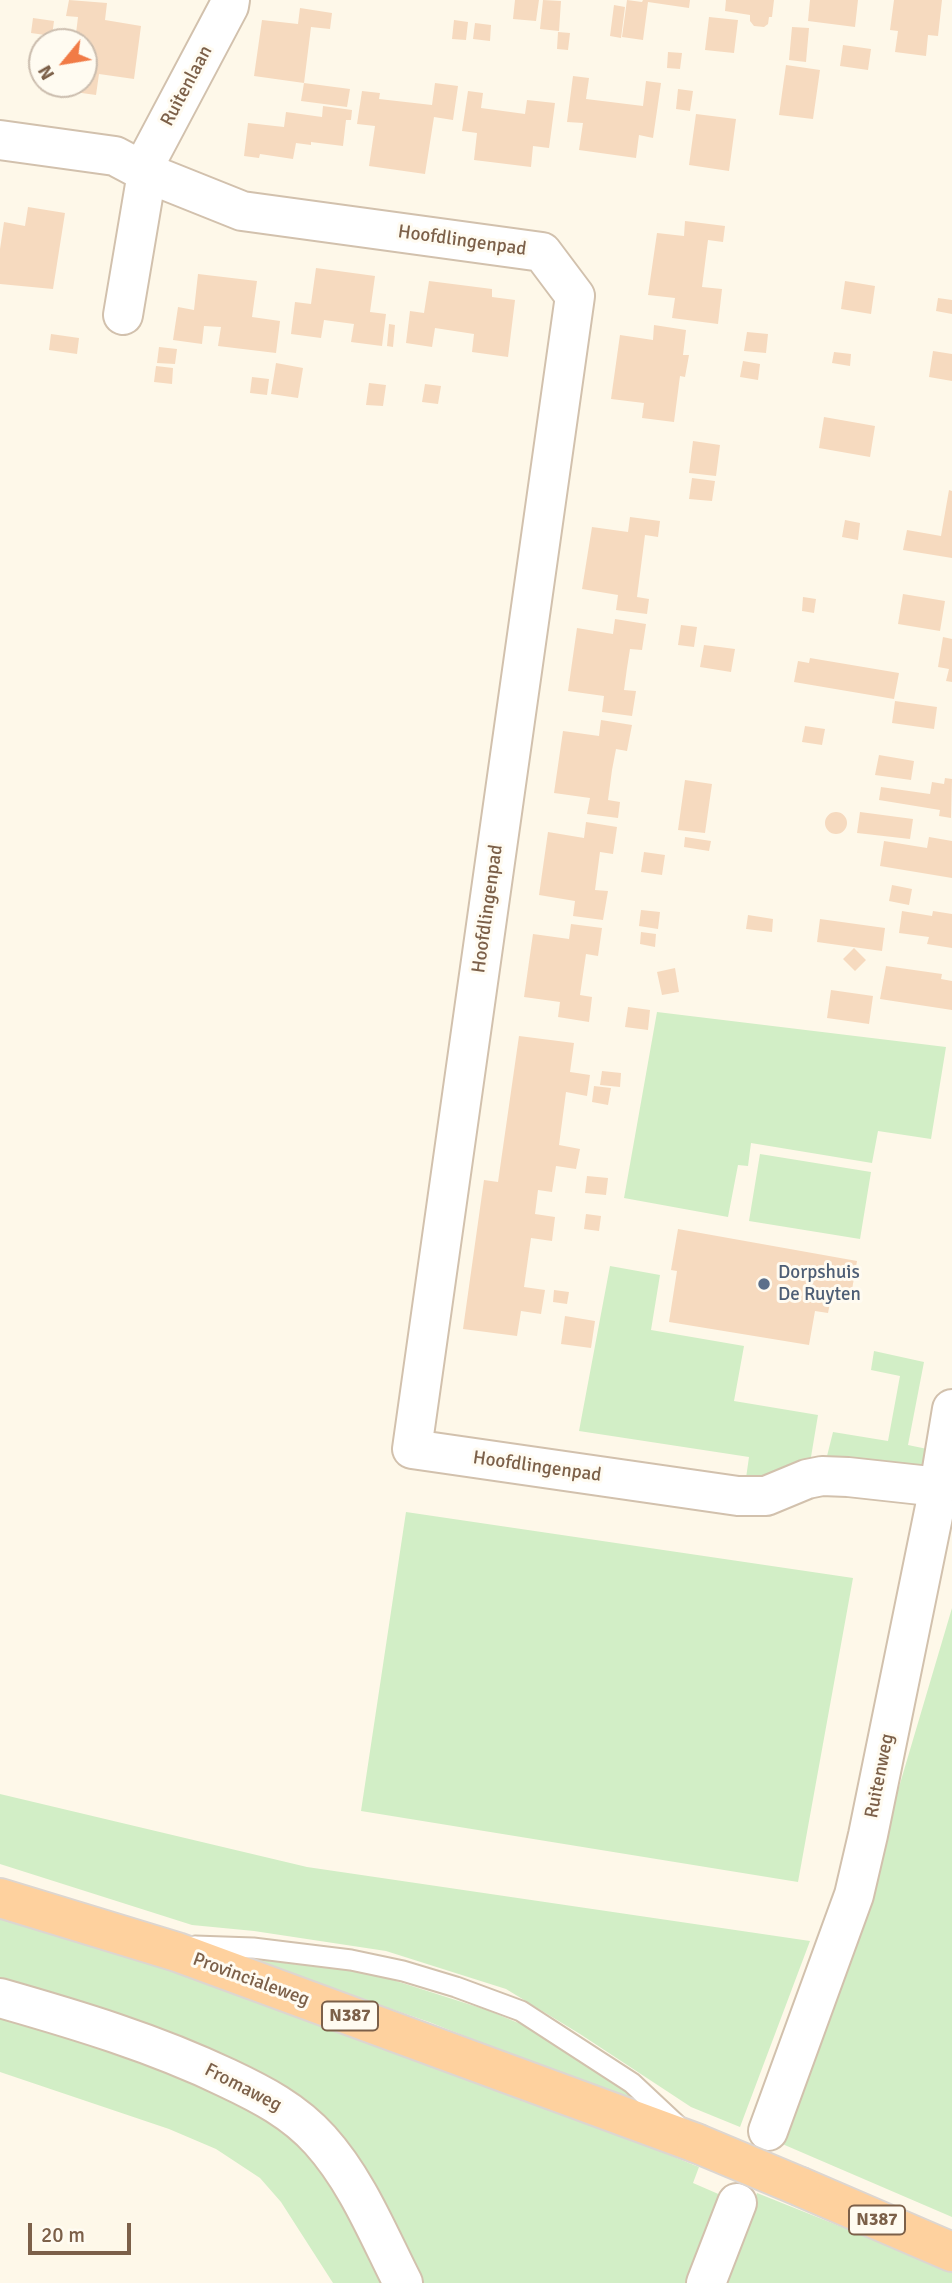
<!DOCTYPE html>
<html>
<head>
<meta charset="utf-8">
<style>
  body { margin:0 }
  #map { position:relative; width:952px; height:2283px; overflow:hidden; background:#fef8e9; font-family:Signika,sans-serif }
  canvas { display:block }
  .north { position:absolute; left:28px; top:28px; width:70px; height:70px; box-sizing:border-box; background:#fffbf1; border:2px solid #cbbdae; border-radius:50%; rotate:240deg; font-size:19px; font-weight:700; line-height:28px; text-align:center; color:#7c6049 }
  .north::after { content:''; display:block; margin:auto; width:24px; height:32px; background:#f17b46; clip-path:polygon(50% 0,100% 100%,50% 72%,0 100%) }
  .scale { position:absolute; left:28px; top:2223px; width:103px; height:32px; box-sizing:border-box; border:4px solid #7c6049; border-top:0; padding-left:9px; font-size:21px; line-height:24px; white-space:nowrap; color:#7c6049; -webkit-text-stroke:5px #fffbf1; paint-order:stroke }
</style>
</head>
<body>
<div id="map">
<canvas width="952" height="2283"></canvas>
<div class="north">N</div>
<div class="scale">20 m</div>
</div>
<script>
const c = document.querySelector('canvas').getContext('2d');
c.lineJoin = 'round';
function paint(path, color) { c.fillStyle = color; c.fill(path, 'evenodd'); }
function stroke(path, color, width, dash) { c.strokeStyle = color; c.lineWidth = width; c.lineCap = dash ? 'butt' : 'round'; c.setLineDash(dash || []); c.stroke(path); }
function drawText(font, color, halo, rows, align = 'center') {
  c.font = font + ' Signika,sans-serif'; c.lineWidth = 6; c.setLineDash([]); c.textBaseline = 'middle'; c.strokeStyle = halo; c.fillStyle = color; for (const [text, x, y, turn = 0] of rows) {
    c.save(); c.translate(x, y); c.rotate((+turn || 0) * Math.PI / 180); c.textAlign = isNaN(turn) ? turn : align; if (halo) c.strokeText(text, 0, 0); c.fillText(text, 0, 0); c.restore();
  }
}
const green = new Path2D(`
  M657,1012L946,1047L931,1139L878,1131L872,1163L751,1143L748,1166L738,1165L728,1217L624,1198Z
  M760,1154L871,1172L860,1239L749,1221Z
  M610,1266L660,1275L651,1330L744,1346L734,1401L818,1415L810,1463L745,1485L749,1457L579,1431Z
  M874,1351L924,1362L908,1445L932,1450L926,1462L914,1468L826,1460L833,1432L888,1441L900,1376L871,1370Z
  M406,1512L853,1578L798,1882L361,1811Z
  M952,1608V2217L780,2143L862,1912Z
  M0,1794L307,1867L810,1941L740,2127L691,2107L580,2034L506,1989L386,1951L254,1931L192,1925L0,1864Z
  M0,1919L150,1964L482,2079L699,2167L693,2183L723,2196L692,2283H417L346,2152L0,1985Z
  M252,1959L352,1971L393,1980L487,2010L533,2029L640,2102L639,2104L429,2022L252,1961Z
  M0,2011L204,2081L309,2147L388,2283H333L281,2202L260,2178L216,2149L169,2129L0,2072Z
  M757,2193L952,2271V2283H726L731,2259Z`);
const building = new Path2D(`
  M69,0L107,3L105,20L141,26L134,79L99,74L96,95L60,90L61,84H84V42H75L78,17L66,16Z
  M515,0H539L536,21L513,19Z
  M543,0L561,1L559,31L540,29Z
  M627,0L642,2L643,0H690L689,8L648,2L643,40L622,37Z
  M726,0H774L772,17H769L768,24L764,27L754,26L750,21V15L725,11Z
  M810,0H858L855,27L808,21Z
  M894,0H942L938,36L928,35L926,56L895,52L898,31L890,30Z
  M614,5L625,7L621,38L610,36Z
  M300,8L332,13L330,29L311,27L304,83L254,76L262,20L298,24Z
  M709,17L738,20L734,53L705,50Z
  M33,18L54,21L52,36L31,33Z
  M454,20L468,22L466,40L452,39Z
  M475,23L491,25L490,41L473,39Z
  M792,27L809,28L806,62L789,60Z
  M558,32L570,33L568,50L557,49Z
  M843,45L871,49L868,70L840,66Z
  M668,52L682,53L680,69L667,68Z
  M786,65L820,70L813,119L779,115Z
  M573,76L589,78L586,99L643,106L646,81L661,83L653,138L639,135L636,158L579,150L583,123L567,122Z
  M304,83L350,89L347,107L301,101Z
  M435,83L458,86L453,120L434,117L425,174L369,166L375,126L357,124L362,91L380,93L379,99L432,105Z
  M678,89L693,91L690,111L676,109Z
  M468,91L483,93L481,108L525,114L527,100L555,103L549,148L533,146L531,167L474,160L477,133L462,131Z
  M323,106L352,110L351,120H346L343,146L311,142V145L296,143L293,159L260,154L259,158L244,156L248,123L284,127L286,112L322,117Z
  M696,114L736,119L729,171L689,165Z
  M28,207L65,213L53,289L0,284V249L4,222L25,226Z
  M685,221L725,226L723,242L708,240L702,287L722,289L718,324L672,318L675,298L648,295L657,233L684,236Z
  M316,268L375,276L370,312L386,314L382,346L351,342L354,324L324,320L321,338L291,334L295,302L311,304Z
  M198,274L257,281L252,317L280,321L276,353L218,346L221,327L204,326L202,344L173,340L178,307L194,310Z
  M429,281L492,289V297L515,300L508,357L472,352L474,334L435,328L432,347L406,343L410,311L424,313Z
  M845,281L875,286L871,314L841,309Z
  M938,298L952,300V314L936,311Z
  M389,324L395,325L393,347L387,346Z
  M654,325L686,330L683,355H689L685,377L680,376L674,422L642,418L644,403L611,399L620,335L653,340Z
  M747,332L768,334L766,353L744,351Z
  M51,334L79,338L77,354L49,350Z
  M159,347L177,349L175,364L157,363Z
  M933,351L952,354V381L929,377Z
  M834,352L851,354L850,366L832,363Z
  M743,361L760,364L758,380L740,377Z
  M276,363L303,368L298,398L271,394Z
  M156,366L173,368L172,384L154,382Z
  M252,377L269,379L267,395L250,393Z
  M369,383L386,385L383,406L366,405Z
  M425,384L441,386L438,404L422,402Z
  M824,417L875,426L870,457L819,448Z
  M693,441L720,445L716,476L689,473Z
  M692,478L715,481L712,501L689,499Z
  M949,490L952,491V558L903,550L907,530L941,536Z
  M630,517L660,521L658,537L645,535L637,597L649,599L647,614L616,610L618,595L582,589L592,527L628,532Z
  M845,520L860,523L858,540L842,537Z
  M903,594L945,601L940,631L898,624Z
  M803,597L816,599L814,613L802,611Z
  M615,619L646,624L642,650L630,649L627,668L624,690L636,691L632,716L602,712L604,696L568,691L577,628L613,634Z
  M681,625L697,627L694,647L678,645Z
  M943,637L952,639V682L946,681L949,669L938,667Z
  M704,645L735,649L731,672L700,667Z
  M810,658L899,673L894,699L794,682L798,661L809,663Z
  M895,701L937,707L934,729L892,723Z
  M601,720L632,725L627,751L616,749L612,770L608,800L620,802L618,818L587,814L590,798L554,793L563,731L599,736Z
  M805,726L825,729L822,745L802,742Z
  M879,755L914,761L911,780L875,775Z
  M945,778L952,779L951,818L939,816L940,810L879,800L881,787L930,794L932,782L944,784Z
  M685,780L712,784L705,833L678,830Z
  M825 823a11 11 0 1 1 22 0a11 11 0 1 1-22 0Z
  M860,812L913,819L910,839L857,833Z
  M586,822L617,827L613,854L600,852L595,890L608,891L603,920L573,916L575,901L539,895L548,832L584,838Z
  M685,837L711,841L709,851L684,847Z
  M929,837L952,841V878L880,866L884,841L927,848Z
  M644,852L665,855L662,875L641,872Z
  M892,885L912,889L909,905L889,901Z
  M641,910L660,912L658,929L639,926Z
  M902,911L932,916L933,911L952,914V948L927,944L929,937L899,933Z
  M748,915L773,919L772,932L746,929Z
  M820,919L885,928L882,951L817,942Z
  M571,924L602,928L598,956L586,954L580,995L592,997L589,1022L558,1017L560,1002L524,997L533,934L569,939Z
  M641,932L656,934L655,947L640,944Z
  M854,948L866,960L855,971L843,959Z
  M886,966L942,974L941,979L952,981V1010L880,999Z
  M675,968L679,992L662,995L657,972Z
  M831,990L873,996L869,1024L827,1018Z
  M628,1007L650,1010L648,1030L625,1027Z
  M519,1036L574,1043L570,1072L590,1075L587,1096L566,1092L559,1145L580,1149L576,1169L556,1166L552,1192L538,1190L535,1214L555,1217L552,1241L531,1238L524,1287L545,1290L541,1314L521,1311L517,1336L463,1329L484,1180L498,1182Z
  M602,1071L621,1073L620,1087L600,1085Z
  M594,1086L611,1088L608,1105L592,1102Z
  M587,1176L608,1178L606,1195L585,1193Z
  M586,1214L601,1216L599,1231L584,1229Z
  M678,1229L857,1261L850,1301L831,1298L828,1313L815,1311L809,1345L669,1322L677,1271L671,1270Z
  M554,1290L569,1292L567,1304L553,1302Z
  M565,1316L595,1321L591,1348L561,1344Z`);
const service = new Path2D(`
  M195,1946L253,1948L351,1960L403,1971L456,1987L521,2011L632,2083L678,2126`);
const minor = new Path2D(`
  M0,140L115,156L147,173L242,211L542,252L575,296L412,1449L738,1496H766L807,1479L822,1476L848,1477L939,1487
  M123,315L150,155L229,6L230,0
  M0,1998C77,2020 154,2043 227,2078C261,2094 294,2111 320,2140C357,2181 378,2234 403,2283
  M768,2131L854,1895L868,1835L939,1487L952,1409
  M706,2283L737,2203`);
const trunk = new Path2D(`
  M0,1898L177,1952L696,2143
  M801,2187L952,2252`);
const trunkBridge = new Path2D(`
  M696,2143L801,2187`);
const markers = [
  [764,1284,7,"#5c6f8a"]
];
const shields = [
  [350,2016,56],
  [877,2220,56]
];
const shieldNames = [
  ["N387",350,2016],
  ["N387",877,2220]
];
const streetNames = [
  ["Ruitenlaan",187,86,-62],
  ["Hoofdlingenpad",462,241,8],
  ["Hoofdlingenpad",488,909,-82],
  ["Hoofdlingenpad",537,1467,8],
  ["Ruitenweg",880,1776,-79],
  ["Provincialeweg",251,1980,20],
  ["Fromaweg",243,2088,27]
];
const serviceNames = [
  ["Dorpshuis",778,1273],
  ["De Ruyten",778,1295]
];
paint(green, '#d2eec6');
paint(building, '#f6dabf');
stroke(service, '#d2c1ad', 23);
stroke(minor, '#d2c1ad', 42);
stroke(trunk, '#ddd6d0', 42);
stroke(service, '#fff', 19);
stroke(minor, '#fff', 38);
stroke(trunk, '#fed19e', 38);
stroke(trunkBridge, '#ddd6d0', 42, []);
stroke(trunkBridge, '#fed19e', 38);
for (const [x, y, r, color] of markers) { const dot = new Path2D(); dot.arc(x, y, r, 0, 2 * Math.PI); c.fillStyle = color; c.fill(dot); stroke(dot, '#fffbf1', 2.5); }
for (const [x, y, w] of shields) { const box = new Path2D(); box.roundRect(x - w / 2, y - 14.5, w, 29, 5); c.fillStyle = '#fffbf1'; c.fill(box); stroke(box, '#7c6049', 2); }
drawText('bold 18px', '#7c6049', null, shieldNames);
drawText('19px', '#7c6049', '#fffbf1', streetNames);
drawText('19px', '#4e5e75', '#fffbf1', serviceNames, 'left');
</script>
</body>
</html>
